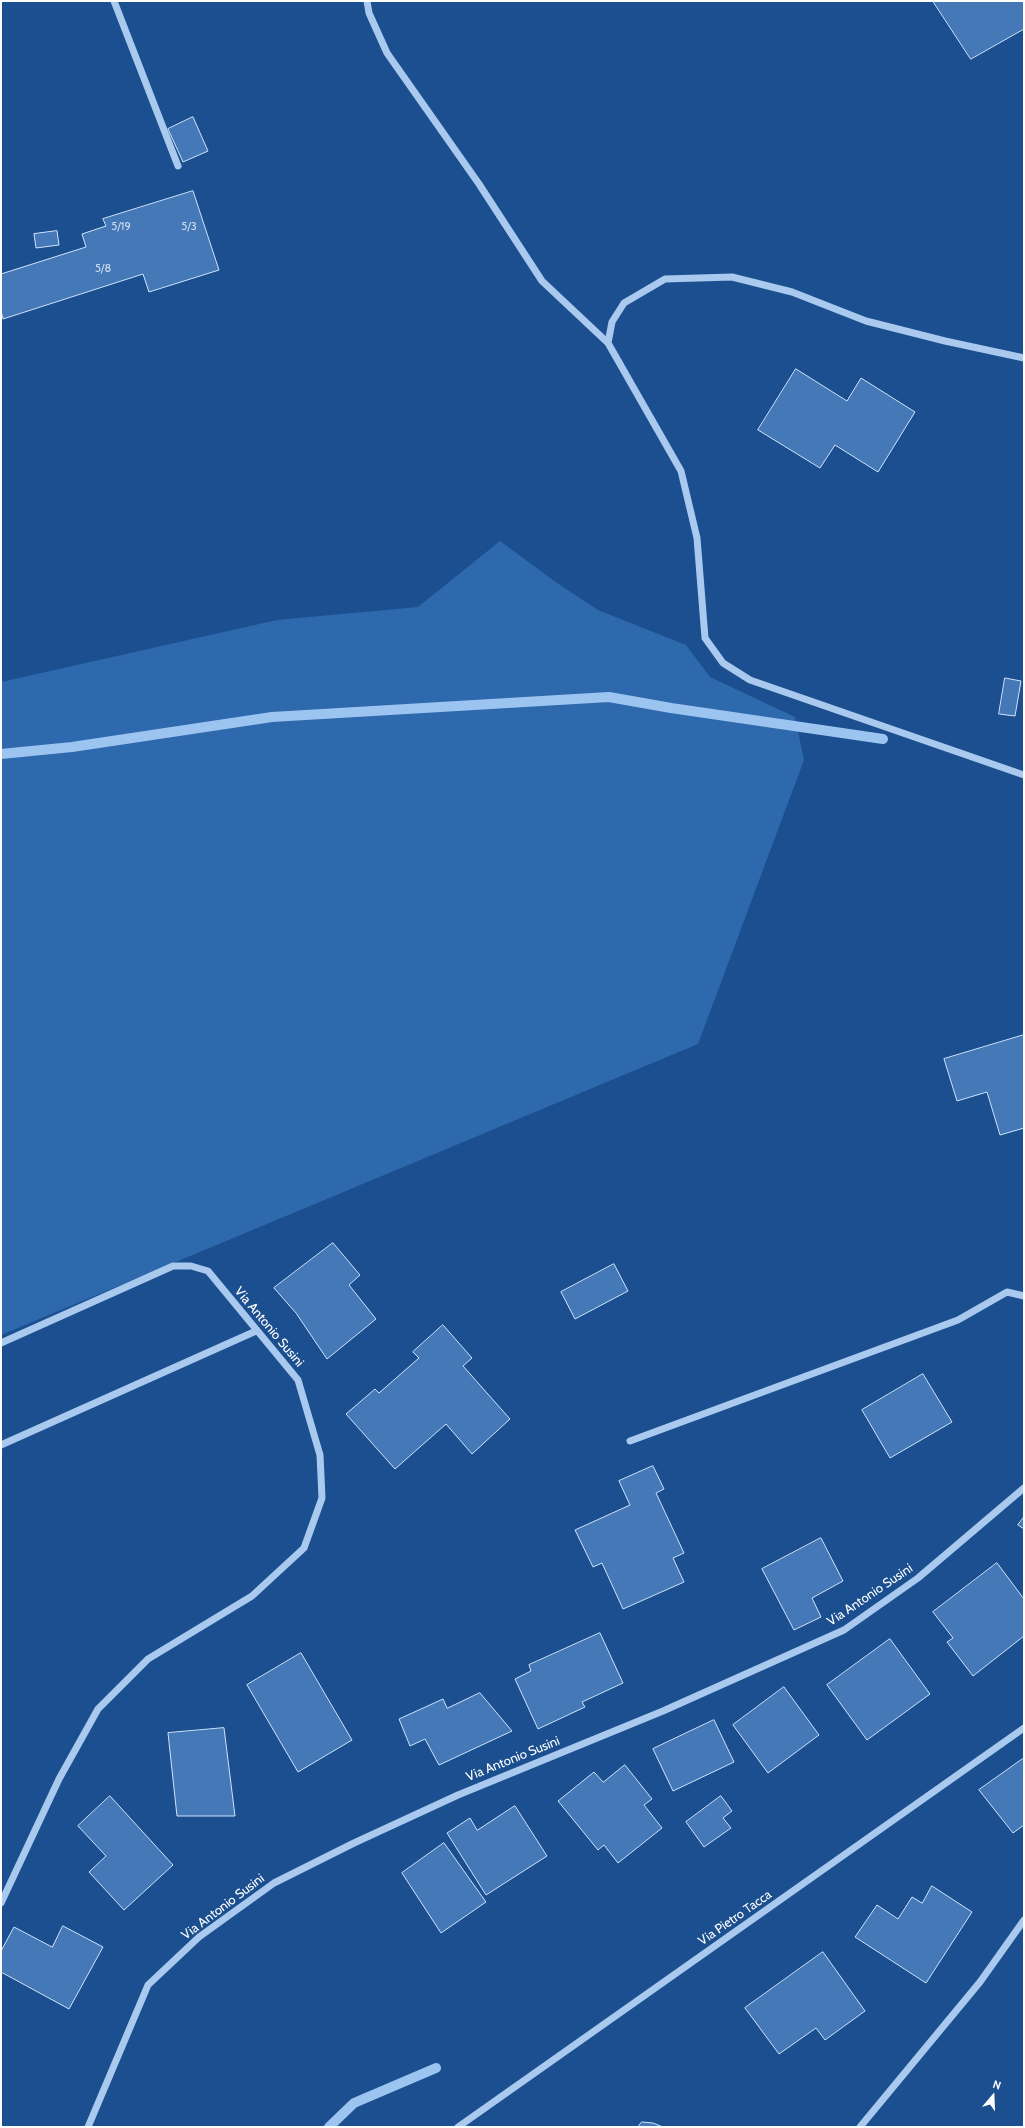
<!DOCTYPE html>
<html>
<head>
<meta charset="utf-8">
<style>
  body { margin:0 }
  #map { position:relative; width:1025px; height:2128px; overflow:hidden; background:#1b4f8f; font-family:Cabin,sans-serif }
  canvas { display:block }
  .frame { position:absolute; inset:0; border:2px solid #fff; pointer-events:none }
  .north { position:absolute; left:973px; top:2076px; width:40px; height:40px; -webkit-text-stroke:3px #1b4f8f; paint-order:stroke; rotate:19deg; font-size:11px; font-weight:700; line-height:16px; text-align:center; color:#fff }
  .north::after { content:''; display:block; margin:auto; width:14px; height:18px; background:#fff; clip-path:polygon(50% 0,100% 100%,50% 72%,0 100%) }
</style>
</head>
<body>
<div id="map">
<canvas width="1025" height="2128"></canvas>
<div class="frame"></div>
<div class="north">N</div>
</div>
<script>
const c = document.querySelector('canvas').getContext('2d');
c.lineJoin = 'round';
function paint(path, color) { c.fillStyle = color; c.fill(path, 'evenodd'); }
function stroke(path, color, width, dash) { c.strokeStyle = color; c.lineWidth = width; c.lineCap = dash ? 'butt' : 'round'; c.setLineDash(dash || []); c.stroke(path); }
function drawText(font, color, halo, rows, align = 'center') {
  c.font = font + ' Cabin,sans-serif'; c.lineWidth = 3; c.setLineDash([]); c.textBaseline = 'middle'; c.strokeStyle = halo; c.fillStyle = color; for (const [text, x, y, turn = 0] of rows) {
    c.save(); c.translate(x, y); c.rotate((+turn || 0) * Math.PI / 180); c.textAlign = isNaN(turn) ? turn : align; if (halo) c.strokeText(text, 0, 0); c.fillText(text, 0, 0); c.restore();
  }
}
const green = new Path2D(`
  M500,541L557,583L598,610L686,645L710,677L795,717L804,760L698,1044L1,1335V682L277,620L418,607Z`);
const stream = new Path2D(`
  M1,754L72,747L272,717L609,697L671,708L883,739
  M329,2127L354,2103L436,2068`);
const building = new Path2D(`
  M933,1H1024V29L971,59Z
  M193,117L208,151L183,162L168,129Z
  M193,191L219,270L149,292L143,274L3,319L1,311V274L86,247L82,234L106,226L103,219Z
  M57,231L59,245L36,248L34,234Z
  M796,369L847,401L861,378L915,412L878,472L835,445L820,468L758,430Z
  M1005,678L1021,681L1015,716L999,714Z
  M1024,1035V1128L1000,1135L987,1092L957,1101L944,1059Z
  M333,1243L360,1275L349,1285L376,1319L327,1359L296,1313L274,1288Z
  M614,1264L628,1291L575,1319L561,1292Z
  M443,1325L472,1358L463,1366L510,1419L472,1454L446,1424L395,1469L346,1414L375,1389L379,1393L419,1358L413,1352Z
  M923,1374L952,1422L890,1458L862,1410Z
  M653,1466L664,1489L656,1493L684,1553L673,1558L684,1582L623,1609L602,1563L593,1567L575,1530L630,1505L619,1481Z
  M1024,1517V1529L1018,1525Z
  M821,1538L843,1581L812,1598L821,1617L794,1630L762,1569Z
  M997,1563L1024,1599V1636L973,1676L947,1642L953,1638L933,1612Z
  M600,1633L623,1683L582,1702L585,1707L538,1729L515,1679L531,1671L529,1665Z
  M890,1639L930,1694L867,1740L827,1685Z
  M301,1653L352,1740L298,1772L247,1685Z
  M784,1687L819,1735L768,1773L733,1725Z
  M480,1693L512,1731L439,1765L425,1739L410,1746L399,1719L443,1699L447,1708Z
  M714,1720L734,1762L673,1791L653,1749Z
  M224,1728L235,1816H177L168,1733Z
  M1024,1758V1825L1013,1833L979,1790Z
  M625,1765L652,1799L644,1805L662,1828L618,1863L604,1845L598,1850L558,1801L594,1772L603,1782Z
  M110,1796L173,1865L124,1910L89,1872L106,1856L78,1826Z
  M721,1796L732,1811L723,1818L731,1828L704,1847L686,1822Z
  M515,1806L547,1856L486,1895L447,1833L470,1818L477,1830Z
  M444,1843L486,1902L441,1933L402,1873Z
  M932,1886L972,1912L926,1983L855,1937L877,1905L898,1919L912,1897L922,1903Z
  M63,1926L103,1947L69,2009L1,1972V1951L14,1927L52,1947Z
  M823,1952L865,2011L825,2040L816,2028L779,2054L745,2008Z
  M642,2122L653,2123L663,2127H638Z`);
const minor = new Path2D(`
  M114,1L178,166
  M367,1L369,13L387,53L479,184L542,281L608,343
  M1024,358L945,341L866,321L792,292L732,277L665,279L624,303L612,322L608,343L681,471L697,538L705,638L723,663L750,680L1024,775
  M1,1343L173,1266H191L208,1271L298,1380L320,1455L322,1498L304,1548L252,1596L148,1659L98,1709L59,1779L1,1903
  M630,1441L958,1320L1007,1292L1024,1296
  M1,1445L256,1331
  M88,2127L148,1985L199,1937L274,1883L354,1843L458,1795L663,1711L844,1630L918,1578L1024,1488
  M458,2127L1024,1728
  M860,2127L980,1982L1024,1920`);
const numberNames = [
  ["5/19",121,227],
  ["5/3",189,227],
  ["5/8",103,269]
];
const streetNames = [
  ["Via Antonio Susini",269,1327,50],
  ["Via Antonio Susini",870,1595,-34],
  ["Via Antonio Susini",513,1759,-22],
  ["Via Antonio Susini",223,1907,-37],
  ["Via Pietro Tacca",735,1918,-35]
];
paint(green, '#2e69ad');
stroke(stream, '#9cc4f0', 10);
paint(building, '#4478b7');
stroke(building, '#cfe3fa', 1);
stroke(minor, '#a9c9ee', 7);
drawText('11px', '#d0dded', null, numberNames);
drawText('13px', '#fff', '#1b4f8f', streetNames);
</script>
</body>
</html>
